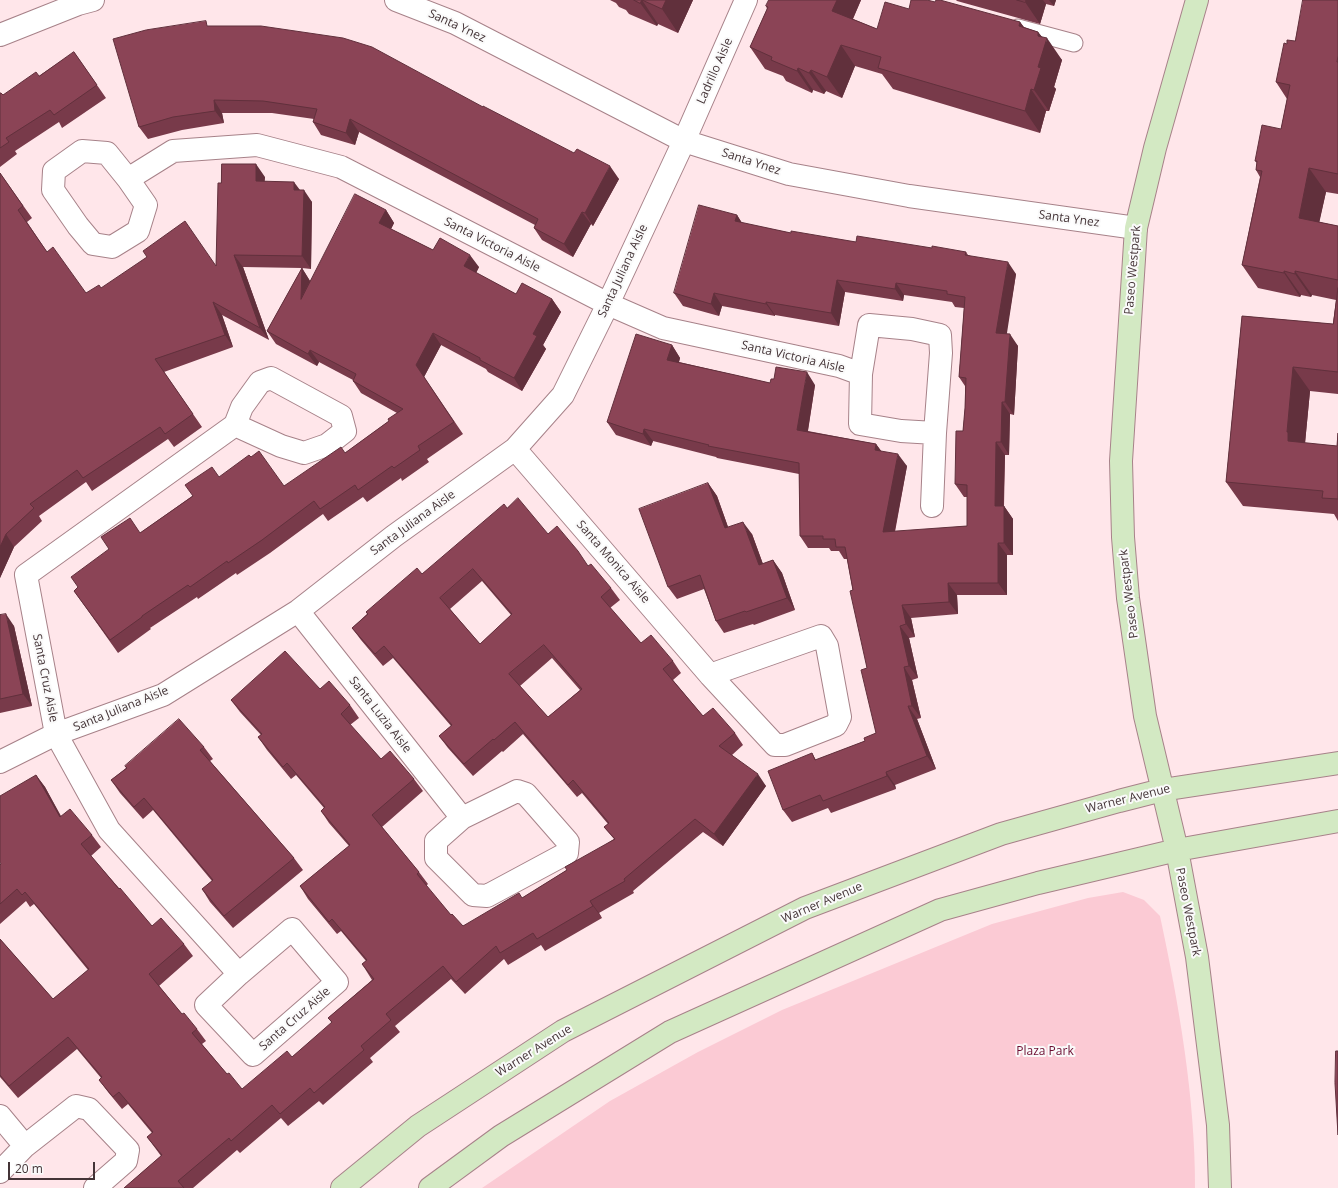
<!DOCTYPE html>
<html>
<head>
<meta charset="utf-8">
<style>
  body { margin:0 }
  #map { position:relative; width:1338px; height:1188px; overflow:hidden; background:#ffe6ea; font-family:"Open Sans",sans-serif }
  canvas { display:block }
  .scale { position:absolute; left:8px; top:1162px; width:87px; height:18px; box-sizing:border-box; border:2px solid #443437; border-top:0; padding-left:5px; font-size:12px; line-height:14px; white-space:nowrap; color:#443437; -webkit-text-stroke:3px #fafafa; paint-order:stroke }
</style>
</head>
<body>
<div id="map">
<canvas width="1338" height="1188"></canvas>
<div class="scale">20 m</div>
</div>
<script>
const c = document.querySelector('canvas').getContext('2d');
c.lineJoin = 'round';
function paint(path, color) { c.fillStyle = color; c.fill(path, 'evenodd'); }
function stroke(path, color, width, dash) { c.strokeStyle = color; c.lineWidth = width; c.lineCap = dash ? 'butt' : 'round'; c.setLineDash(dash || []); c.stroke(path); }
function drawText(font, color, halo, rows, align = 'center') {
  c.font = font + ' "Open Sans",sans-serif'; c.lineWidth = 4; c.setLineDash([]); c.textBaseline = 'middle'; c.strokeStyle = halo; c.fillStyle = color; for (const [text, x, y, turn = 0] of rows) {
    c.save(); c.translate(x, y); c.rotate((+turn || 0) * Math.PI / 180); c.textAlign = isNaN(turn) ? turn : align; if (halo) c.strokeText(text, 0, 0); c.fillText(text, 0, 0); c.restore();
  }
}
const green = new Path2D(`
  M1123,892L1144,900L1160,916C1179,1005 1195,1096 1195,1188H482L610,1101L698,1052L782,1010L992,924L1088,898Z`);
const lane = new Path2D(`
  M1018,28L1074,43`);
const street = new Path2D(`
  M396,0L455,23L684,141L789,174L909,196L1136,228
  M0,35L78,4L93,0
  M82,151L107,153L128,179L146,205L138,231L112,247L93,244L78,226L53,190L54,171Z
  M128,179L173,151L257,145L341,167L608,304L663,328L839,366L861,374L869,325L912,329L940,335L941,353L935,433L901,431L860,424L861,374
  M235,425L281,446L304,453L327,445L345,431L341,416L271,378L260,382L242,407L235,425L26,575L56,734L109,830L239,974
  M515,449L710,675L775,745H785L836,725L840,717L827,646L821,636L710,675
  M932,506L935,433
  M298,611L462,818L436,841V858L473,895L487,896L567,853L568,842L526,794L517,791L462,818
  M0,762L56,734L163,695L298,611L394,536L515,449L563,395L608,304L684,141L746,0
  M292,929L337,982L253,1055L206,1005L239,974Z
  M0,1116L25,1146
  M0,1172L25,1146L76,1106L89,1109L128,1150L126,1161L95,1188`);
const secondary = new Path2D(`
  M1197,0L1155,148L1136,228L1121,461L1123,537L1128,598L1145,716L1177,850L1197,957L1218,1125L1220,1188
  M342,1188L418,1126L563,1031L805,908L1001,834L1119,801L1162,790L1338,763
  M430,1188L501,1136L670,1032L940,910L1038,883L1177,850L1338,821`);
const wall = new Path2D(`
  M610,0H693L678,33L658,24L657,26L629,14L626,10L619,7L616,3Z
  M769,0H861L853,19L877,29L909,9L935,2L1020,22L1024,27L1038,32L1042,37L1062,60L1054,87L1056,89L1049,111H1046L1040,133L893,89L882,74L855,66L842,98L826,91L824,94L813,90L812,93L786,81L783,76L765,69L750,47L767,9L766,6Z
  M956,0H1056L1054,6L1046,4L1040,24L957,1Z
  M1338,0V194L1326,192L1319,222L1338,226V394L1310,391L1305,443L1337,446L1338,433V521L1334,514L1243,506L1226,482L1242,316L1333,324L1336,300L1312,295L1311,297L1301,295L1300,297L1258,288L1242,265L1260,177L1256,170L1257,163L1255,161L1281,129L1287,99L1276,82L1287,44L1295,41Z
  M209,26L483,107L619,179L593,226L591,224L573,257L542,240L534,228L535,225L359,132L355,145L321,135L313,122L314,119L272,113H222L224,123L182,130L148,139L139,127Z
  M74,52L106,98L62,128L59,122L15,151L17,154L0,167V93L3,95L39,76Z
  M0,173L32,218L27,222L47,252L86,293L101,288L216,266L221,183L265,177L264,181L300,190L312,202L311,269L302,268L310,281L386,210L394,223L391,229L433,250L479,267L476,273L516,294L552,299L561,312L543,345L546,349L522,391L488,372L486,369L441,345L424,377L463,434L427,459L429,462L402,481L401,478L367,502L363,497L328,521L323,514L270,553L237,575L236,573L198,599L197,597L150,628L151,629L118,653L74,591L140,533L219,477L284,486L345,453L389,421L397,413L361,393L353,381V380L319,362L317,366L276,344L267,331L302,268L243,267L269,340L222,315L233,347L164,372L202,427L174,447L168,439L92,491L86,482L39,516L42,521L14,547L0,578Z
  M737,215L742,223L791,233L856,242L932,248L966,252L968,255L1016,274L1006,334L1018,346L1014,415L1010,414L1009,455H1005L1004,506L1013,519V555H1007V595H957L958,614L911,618L915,637L909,638L918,678L912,680L921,718L917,719L936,769L895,785L896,789L831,813L828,808L792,822L783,810L812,753L816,760L865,741L876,733L867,668L847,559H844L839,551H831L829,548H808L800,536L799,474L717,458L716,457L653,441L651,446L616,435L607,422L672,345L680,358L679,362L735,375L770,383L815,385L808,431L876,444L881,451L907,466L895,532L967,526V497H964L955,484L963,431L965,408V386L959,377L964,308L955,307L952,302L904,295L903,301L845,292L839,326L775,315V316L722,306L719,316L683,306L674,293Z
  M708,483L717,496L728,527L752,534L763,564L773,560L782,573L795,610L754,625L753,624L724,633L716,621L704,589L677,599L668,587Z
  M507,508L548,534L588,566L611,588L620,600L610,608L641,643L673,661L681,673L673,680L703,716L735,733L743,745L732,755L766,786L723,846L703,832L633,891L634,893L599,913L602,918L545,951L541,945L508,965L504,959L465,994L451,979L395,1026L400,1032L370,1058L373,1062L323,1105L319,1101L288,1126L281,1118L240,1153L237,1150L193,1188H124L161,1156L147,1137L152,1133L128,1104L122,1109L108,1092L99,1080L101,1078L77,1049L18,1098L0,1077V939L53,999L88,970L34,904L30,907L26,901L0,924V865L1,864L36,775L45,787L61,816L92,835L101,847L91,856L152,926L184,944L193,956L159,986L182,1014L197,1029L206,1041L202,1044L227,1074L242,1089L292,1057L332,1023L328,1018L372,980L362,964L366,961L341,931L337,934L308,899L300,886L349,846L329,823L321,811L324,808L296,775L291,779L267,750L258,737L261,735L240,712L231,700L320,689L350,705L359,718L350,725L381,759L414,779L423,791L382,827L419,872L428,884L426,886L451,915L463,926L522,898L567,870L614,839L604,827L608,824L582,793L577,797L523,734L503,752L502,751L473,776L448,748L439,736L451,726L393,658L383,666L361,640L352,628L367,614L366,612L422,574ZM482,581L511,615L480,644L450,609ZM552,658L580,690L548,717L520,686Z
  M0,615L14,626L32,706L0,713Z
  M204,747L213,759L210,761L294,858L303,870L233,928L210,902L202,889L212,881L153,810L143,819L120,793L111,780L126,768L125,766Z`);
const shadedWall = new Path2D(`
  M642,0L658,24L657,26L640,3Z
  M666,0H693L678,33L662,9Z
  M837,0H861L847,32L832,11Z
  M1026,0H1043L1046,4L1040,24L1025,2Z
  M1049,0H1056L1054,6Z
  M1020,22L1035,43L1019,26Z
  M1038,32L1046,42L1047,38L1062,60L1054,87L1056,89L1049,111L1034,90L1038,67Z
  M841,45L855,66L842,98L827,77Z
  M798,68L813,90L812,93L797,71Z
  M811,70L826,91L824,94L809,73Z
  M1031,89L1046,111L1040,133L1025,111Z
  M214,100L222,113L224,123L215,111Z
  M350,119L359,132L355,145L346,133Z
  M256,164L265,177L264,193L256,181Z
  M610,166L619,179L593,226L585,213Z
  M1309,168L1326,192L1315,242L1299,218Z
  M294,182L303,194L294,190Z
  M304,190L312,202L311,269L302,256Z
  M386,210L394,223L388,235L379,223Z
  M582,212L591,224L573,257L564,244Z
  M737,215L745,228L735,221Z
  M234,255L243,267L269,340L260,328Z
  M470,255L479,267L473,279L464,266Z
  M1008,262L1016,274L1005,346L996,333Z
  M302,268L310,281L301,299Z
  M1284,271L1301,295L1300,297L1284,273Z
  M1295,271L1312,295L1311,297L1295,274Z
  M837,280L845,292L839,326L831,313Z
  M896,283L904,295L903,301L895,289Z
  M714,293L722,306L719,316L711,304Z
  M552,299L561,312L543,345L546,349L522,391L514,378L533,334Z
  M213,302L222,315L233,347L225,335Z
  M766,302L775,315V316L766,304Z
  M433,333L441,345L424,377L463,434L416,365Z
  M1010,334L1018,346L1014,415L1005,402Z
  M672,345L680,358L676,372L667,360Z
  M310,350L319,362L317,366L308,354Z
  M1293,367L1310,391L1304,454L1288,441L1287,432Z
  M807,372L815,385L806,442L797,430Z
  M1002,402L1010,414L1009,455L1001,442Z
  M644,429L653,441L651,446L643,434Z
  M996,442L1005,455L1003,519L995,506Z
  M876,444L885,456L875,450Z
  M898,454L907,466L892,545L883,532Z
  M708,483L717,496L733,541L725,528Z
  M1004,506L1013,519V555L1004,543Z
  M743,522L752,534L768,578L759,565Z
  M6,534L14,547L0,578V547Z
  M998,543L1007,555V595L998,583Z
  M773,560L782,573L795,610L787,598Z
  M948,583L957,595L958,614L949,602Z
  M902,605L911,618L915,637L906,624Z
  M6,614L14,626L32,706L23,694Z
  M900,626L909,638L918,678L909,666Z
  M904,667L912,680L921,718L912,706Z
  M908,706L917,719L936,769L927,756Z
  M886,772L895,785L896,789L887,776Z
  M758,774L766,786L723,846L714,834Z
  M36,775L45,787L68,830L60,817Z
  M590,901L599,913L602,918L593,906Z`);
const building = new Path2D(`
  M634,0H666L662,9L642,0L640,3Z
  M769,0H837L832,11L877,29L885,2L909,9L911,0H927L935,2L936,0H940L1020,22L1019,26L1038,32V36L1047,38L1038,67L1041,68L1034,90L1031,89L1025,111L878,68L881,57L841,45L827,77L811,70L809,73L798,68L797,71L771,60L772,57L750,47L768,7L766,6Z
  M1017,0H1026L1025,2Z
  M1303,0H1338V56L1337,62H1338V174L1309,168L1299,218L1338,226V280L1295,271V274L1284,271V273L1242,265L1262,171L1256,170L1257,161H1255L1262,125L1281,129L1290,85L1276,82L1284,43L1287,44V40L1295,41Z
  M206,21L207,26H261L343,38L372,47L483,107V106L574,153L577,149L610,166L585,213L582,212L564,244L534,228L538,219L350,119L346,133L313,122L317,109L263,101L214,100L215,111L173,117L139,127L113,39L146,30Z
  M74,52L97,85L54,115L50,110L6,138L9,142L0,148V93H1L3,95L36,72L39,76Z
  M222,164H256V181L294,182V190H304L302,256L234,255L260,328L213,302L225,335L155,359L193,414L165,434L160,427L83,478L77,470L30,504L34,508L6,534L0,547V173L23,206L18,210L47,252L53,247L86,293L99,285L101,288L147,257L143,251L185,221L216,266L218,183H221Z
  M355,194L386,210L379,223L433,250L440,238L470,255L464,266L516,294L522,283L552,299L533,334L537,336L514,378L480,360V358L433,333L416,365L454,422L418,446L420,450L394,468L392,466L358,490L355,485L320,509L314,501L262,540L228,563L227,561L190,587L188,585L142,616V617L110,640L74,591L78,587L71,577L109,549L101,537L130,518L140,533L193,496L185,485L212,467L219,477L249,455L251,457L259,451L284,486L341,447L345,453L389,421L388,419L403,409L353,381L356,374L310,350L308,354L267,331L302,268L301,299Z
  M699,205L737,215L735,221L791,233V231L856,242L857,236L932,248V246L966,252L965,255L1008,262L996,333L1010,334L1005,402H1002L1001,442H996L995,506H1004V543H998V583H948L949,602L902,605L906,624L900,626L909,666L904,667L912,706H908L927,756L886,772L887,776L823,801L820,795L783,810L768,771L812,753L815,760L865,741L864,738L876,733L861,670L867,668L850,591L853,590L845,547H836L835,539H823V536H800L799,463L708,446L709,445L644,429L643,434L607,422L636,334L672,345L667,360L735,375L770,383L771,379H774L776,367L807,372L797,430L876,444L875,450L898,454L883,532L967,526V485L955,484L956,431H963L965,408L966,378L959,377L965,297L947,294V291L896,283L895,289L837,280L831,313L766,302V304L714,293L711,304L674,293Z
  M1338,288V372L1293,367L1287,432H1288V441L1337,446L1338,433V499L1322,498L1323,491L1226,482L1242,316L1333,324Z
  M708,483L725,528L743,522L759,565L773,560L787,598L746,612L745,611L716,621L700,575L668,587L639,509Z
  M518,498L548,534L557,526L578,551L588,566L591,564L611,588L601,597L641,643L651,635L673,661L663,669L703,716L713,708L735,733L719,746L758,774L714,834L695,819L624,879L625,881L590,901L593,906L537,939L533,933L500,953L496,946L456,982L443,966L386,1014L391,1020L361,1046L364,1050L342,1069L314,1093L310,1088L280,1114L272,1105L231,1141L229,1138L178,1181L184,1188H124L162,1155L147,1137L153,1132L119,1092L113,1097L99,1080L102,1077L68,1037L9,1086L0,1075V939L53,999L89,969L25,892L22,895L17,889L0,904V865L1,864L0,862V796L36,775L60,817L70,809L92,835L81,844L119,889L120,888L152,926L161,918L184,944L149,974L182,1014L184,1013L197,1029L192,1033L227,1074L229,1073L242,1089L287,1051L292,1057L332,1022L328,1018L374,979L362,964L367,960L332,919L329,922L300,886L350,845L321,811L325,807L287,763L283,767L258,737L262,734L231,700L285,651L320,689L329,681L350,705L341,714L381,759L390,751L414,779L372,815L419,872L417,874L451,915L452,914L463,926L519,893L522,898L567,870L565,867L615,839L604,827L609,823L573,780L568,785L515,722L494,740L493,739L464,764L439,736L452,725L384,646L375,654L352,628L368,614L366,612L417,568L422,574L504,504L507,508ZM473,569L512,614L480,644L440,598ZM544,645L582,689L548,717L509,674Z
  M6,614L23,694L0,699V615Z
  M179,719L204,747L200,750L294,858L224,916L202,889L213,880L144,798L134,807L111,780L127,768L125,766Z
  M1336,1051H1338V1135L1335,1083Z`);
const streetNames = [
  ["Santa Ynez",457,26,25],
  ["Ladrillo Aisle",715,71,-66],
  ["Santa Ynez",751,162,18],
  ["Santa Ynez",1069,219,8],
  ["Santa Victoria Aisle",492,245,27],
  ["Paseo Westpark",1133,270,-85],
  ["Santa Juliana Aisle",623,271,-65],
  ["Santa Victoria Aisle",793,357,13],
  ["Santa Juliana Aisle",413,523,-36],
  ["Santa Monica Aisle",613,562,49],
  ["Paseo Westpark",1129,594,-97],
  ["Santa Cruz Aisle",45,678,79],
  ["Santa Juliana Aisle",121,709,-22],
  ["Santa Luzia Aisle",380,715,52],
  ["Warner Avenue",1128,799,-14],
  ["Warner Avenue",822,903,-23],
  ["Paseo Westpark",1188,912,79],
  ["Santa Cruz Aisle",295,1019,-41],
  ["Warner Avenue",534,1051,-32]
];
const parkNames = [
  ["Plaza Park",1045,1052]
];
paint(green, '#fbcad4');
stroke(lane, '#a78289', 19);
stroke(street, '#a78289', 24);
stroke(secondary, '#a78289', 24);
stroke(lane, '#fff', 17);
stroke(street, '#fff', 22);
stroke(secondary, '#d3e9c3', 22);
paint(wall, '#783a4a');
paint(shadedWall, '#61303c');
paint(building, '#8b4456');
stroke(building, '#61303c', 1);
drawText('12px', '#443437', '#fafafa', streetNames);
drawText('12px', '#6c0d31', '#fafafa', parkNames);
</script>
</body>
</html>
